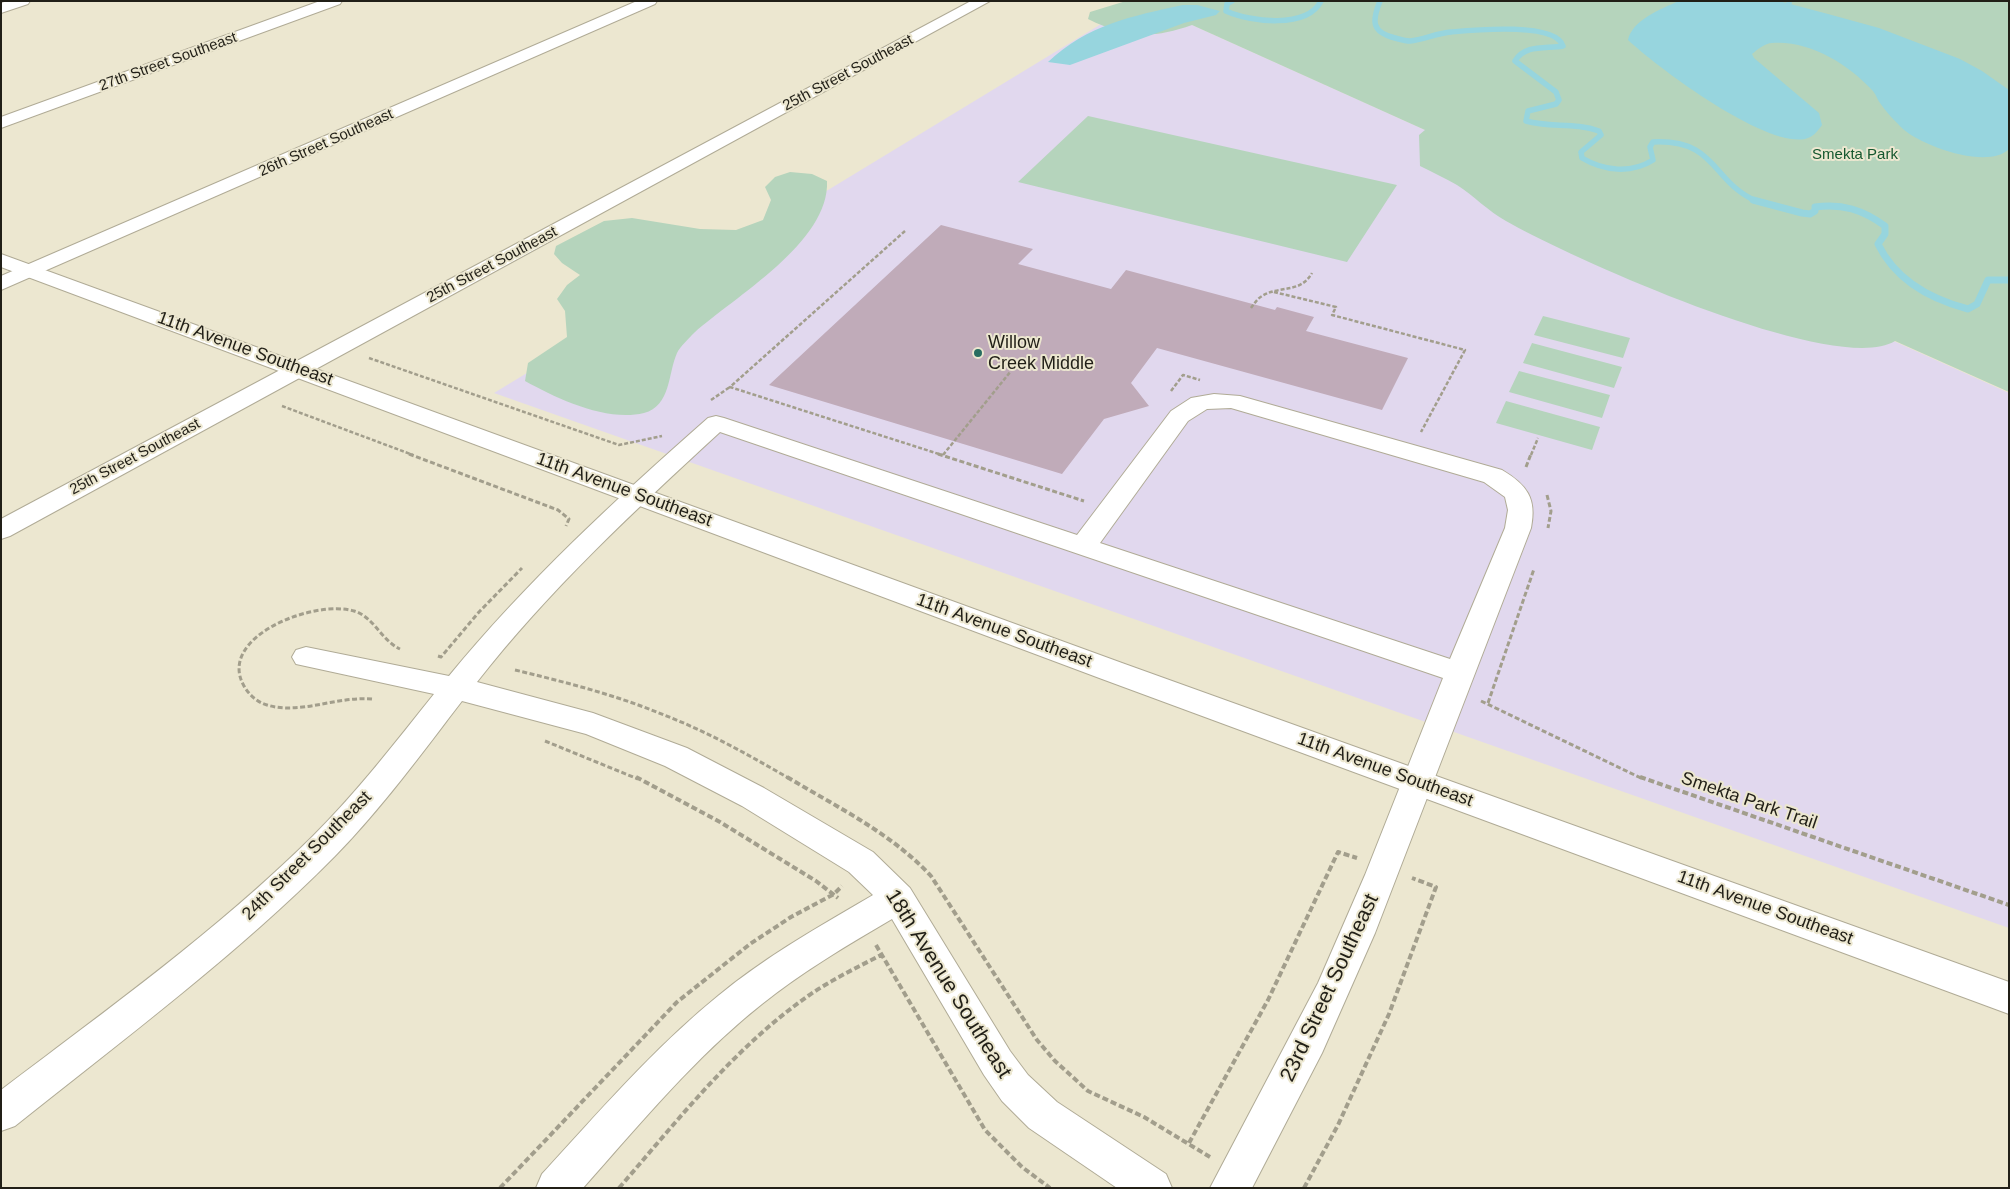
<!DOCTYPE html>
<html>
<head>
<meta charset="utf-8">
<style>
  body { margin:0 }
  #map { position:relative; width:2010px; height:1189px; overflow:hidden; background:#ece7d0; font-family:Helvetica,sans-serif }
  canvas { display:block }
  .frame { position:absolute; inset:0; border:2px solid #211f17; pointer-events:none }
</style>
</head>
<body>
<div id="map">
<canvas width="2010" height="1189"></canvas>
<div class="frame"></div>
</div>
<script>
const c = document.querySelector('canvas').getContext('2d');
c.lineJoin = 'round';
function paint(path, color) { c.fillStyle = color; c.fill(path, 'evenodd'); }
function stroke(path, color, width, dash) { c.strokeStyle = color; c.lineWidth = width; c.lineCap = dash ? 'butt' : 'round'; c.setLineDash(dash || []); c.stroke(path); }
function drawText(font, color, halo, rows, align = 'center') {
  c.font = font + ' Helvetica,sans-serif'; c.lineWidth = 4; c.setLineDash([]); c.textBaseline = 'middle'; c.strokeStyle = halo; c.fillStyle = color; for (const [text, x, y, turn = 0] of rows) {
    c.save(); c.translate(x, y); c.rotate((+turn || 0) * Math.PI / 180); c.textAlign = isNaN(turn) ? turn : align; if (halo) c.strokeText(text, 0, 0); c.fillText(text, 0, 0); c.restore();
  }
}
const education = new Path2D(`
  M1139,1L2009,393V928L494,393Z`);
const green = new Path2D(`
  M1126,1H2009V392L1895,341C1835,378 1567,256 1506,221C1488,211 1474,196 1457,185C1445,178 1432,172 1420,166L1419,135L1425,130L1192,25C1153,39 1126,38 1088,19L1090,12Z
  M1088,116L1397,185L1347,262L1018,182Z
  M790,172L812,174L827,181C830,242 734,297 694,333C689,338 680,347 677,353C668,373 671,406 644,413C606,422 558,399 525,381L528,363L567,337L565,311L557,299L567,285L580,275L562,263L554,254L556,246L604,221L632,218L700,229L736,230L763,220L771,200L765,187L775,177Z
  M1543,316L1630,338L1623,358L1534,335Z
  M1532,343L1622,367L1614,388L1523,363Z
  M1519,371L1610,395L1602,418L1509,392Z
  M1506,401L1600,427L1592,450L1496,423Z`);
const water = new Path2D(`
  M1679,1H1779L1828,14L1879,28L1960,59L1982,71L2009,90V149C1988,170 1922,146 1903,129C1895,121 1886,112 1880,103C1877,99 1876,94 1872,90C1848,64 1809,40 1772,43C1765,43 1757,50 1752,54L1754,58L1819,113L1822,125C1817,132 1813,137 1805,139C1764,147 1658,68 1628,40C1632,20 1661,9 1679,1Z
  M1183,5H1197L1220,11L1216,15L1184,23L1070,65L1048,62C1087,25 1132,16 1183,5Z`);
const streamFar1 = new Path2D(`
  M1232,1L1227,4L1226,11C1250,22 1307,29 1321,1
  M1380,1C1372,21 1371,32 1395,38C1399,39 1405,41 1410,41C1423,40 1437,33 1451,32C1473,30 1555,22 1563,46C1546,49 1525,44 1515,61L1556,92L1559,100L1556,104L1528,111L1526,121C1550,128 1575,122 1599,131L1601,135L1581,152L1582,158C1604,171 1631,174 1653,160L1650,147L1653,142C1717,139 1711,181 1756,201
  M1789,1V4`);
const stream = new Path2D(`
  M1753,200L1802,213L1810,214L1815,211V207C1842,203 1863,210 1885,226V234L1878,244C1896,281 1930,299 1968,309L1977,304L1988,280H2009`);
const building = new Path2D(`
  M941,225L1033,249L1018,264L1111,289L1126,270L1275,310L1277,307L1314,317L1306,331L1408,358L1382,410L1157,348L1131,383L1149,406L1104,419L1062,474L769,385Z`);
const pathFar2 = new Path2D(`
  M905,231L730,387L942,455
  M1274,292L1336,307L1332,315L1465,350L1421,432
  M1251,308C1254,304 1257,299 1262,296C1280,285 1300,294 1312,273
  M369,358L619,445L662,436
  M1171,391L1183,375L1200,380
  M711,400L730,387
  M282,406L413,455
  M943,455L1011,371
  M1531,455L1538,438`);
const pathFar1 = new Path2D(`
  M409,454L558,510L569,519L566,526
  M938,454L1084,501
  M1526,467L1531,454
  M1547,495L1551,511L1548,528
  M438,656L441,657L479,612L522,568
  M515,670C565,682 616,695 664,715C708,732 749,755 790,779
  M372,699C337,696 300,715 267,705C257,702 249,695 244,686C216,637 314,599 354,611C374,617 381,640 400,649
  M1481,701L1643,779
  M1488,703L1534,569
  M545,741L638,779`);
const path = new Path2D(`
  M636,777L720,822L816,881L838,898
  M787,777C837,807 891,833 931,876L1037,1040L1055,1061L1088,1091L1144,1117L1210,1157
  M1640,777L2009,905
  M876,945L985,1130L1022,1167L1050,1188
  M1189,1143L1268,1000L1338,852L1357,858
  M500,1188L677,1002L750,944L791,917L834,894L842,886
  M619,1188C678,1120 734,1048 808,996C831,980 856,968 881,955
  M1304,1188L1338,1125L1389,1014L1436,887L1412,878`);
const minor = new Path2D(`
  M7,1H30L28,4L1,13V3Z
  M320,1H342L340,4L1,128V117Z
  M637,1H657L655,4L1,290V276Z
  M971,1H990L10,536L1,539V519Z
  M1214,394L1240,396L1502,470C1527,485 1537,498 1531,528L1375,933L1322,1053L1252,1188H1210L1318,983L1365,875L1443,678L720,432C634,511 549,590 477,682L593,713L687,748L764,788L873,852L910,888L1010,1051L1028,1075L1057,1102L1166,1174L1172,1188H1117L1029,1128L1002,1101L984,1075L892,919C848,945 803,971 762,1004C695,1057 640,1124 583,1188H536L542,1174C598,1113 653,1049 718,996C765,957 820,926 873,895L849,872L742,806L665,766L586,734L462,701C422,753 382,808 335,856C237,955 124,1039 15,1126L1,1131V1090C108,1009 218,930 313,836C357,792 395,743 434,694L296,664L292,657L296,650L306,647L449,676C527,581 616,499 708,418L716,416L724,418L1077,535L1171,411L1191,398ZM1231,408L1484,482L1505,497L1508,510L1505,528L1450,659L1100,543L1188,421L1207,409Z`);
const major = new Path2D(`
  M1,254L1122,663L2009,982V1014L1102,679L1,267Z`);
const markers = [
  [978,353,5,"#286d61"]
];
const farStreetnames = [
  ["27th Street Southeast",168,62,-20],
  ["25th Street Southeast",848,73,-28],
  ["26th Street Southeast",326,143,-24],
  ["25th Street Southeast",492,265,-28],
  ["25th Street Southeast",135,457,-28]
];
const farParknames = [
  ["Smekta Park",1855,155]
];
const poiNames = [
  ["Willow",988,343],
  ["Creek Middle",988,364]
];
const streetNames = [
  ["11th Avenue Southeast",245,349,20],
  ["11th Avenue Southeast",624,490,20],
  ["11th Avenue Southeast",1004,631,20],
  ["11th Avenue Southeast",1385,770,20],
  ["Smekta Park Trail",1749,801,19],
  ["24th Street Southeast",307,856,-45],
  ["11th Avenue Southeast",1765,908,20]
];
const nearStreetnames = [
  ["18th Avenue Southeast",948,984,58],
  ["23rd Street Southeast",1330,988,-65]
];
paint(education, '#e1d8ee');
paint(green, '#b5d4bc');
paint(water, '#97d5de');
stroke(streamFar1, '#97d5de', 5.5);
stroke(stream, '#97d5de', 7);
paint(building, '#c0abb9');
stroke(minor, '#b0ab96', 2);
stroke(major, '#b0ab96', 2);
stroke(pathFar2, '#a29e8c', 2.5, [4, 2]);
stroke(pathFar1, '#a29e8c', 3, [5, 2.5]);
stroke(path, '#a29e8c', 4, [6, 3]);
paint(minor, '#fff');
paint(major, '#fff');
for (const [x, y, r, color] of markers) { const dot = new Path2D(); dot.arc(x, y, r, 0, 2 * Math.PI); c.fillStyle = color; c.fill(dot); stroke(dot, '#ece7d0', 2); }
drawText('15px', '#211f17', '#ece7d0', farStreetnames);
drawText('15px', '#15572e', '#ece7d0', farParknames);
drawText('18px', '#211f17', '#ece7d0', poiNames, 'left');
drawText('18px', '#211f17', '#ece7d0', streetNames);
drawText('21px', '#211f17', '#ece7d0', nearStreetnames);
</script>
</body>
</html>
